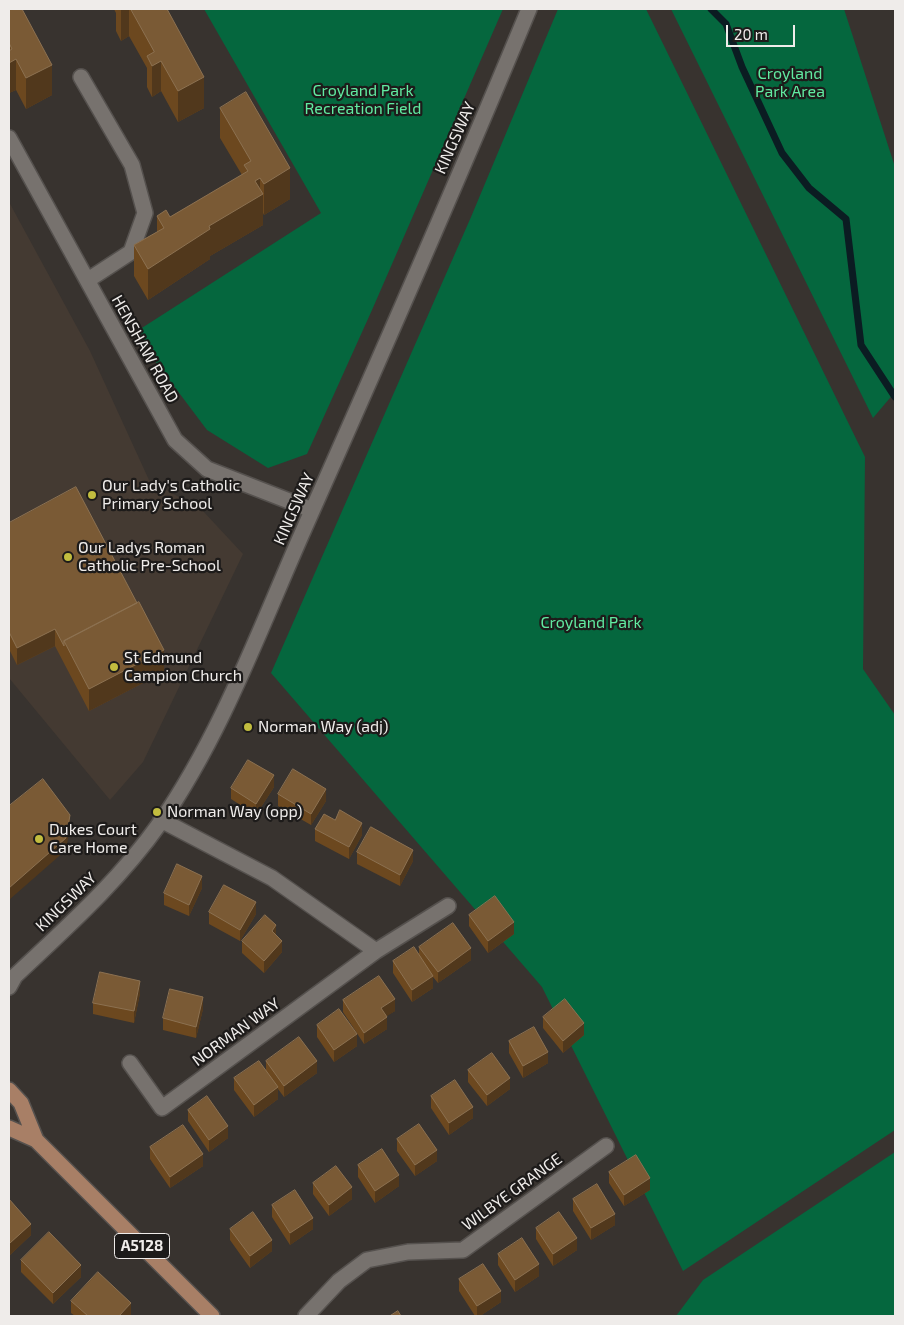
<!DOCTYPE html>
<html>
<head>
<meta charset="utf-8">
<style>
  body { margin:0 }
  #map { position:relative; width:904px; height:1325px; overflow:hidden; background:#38332f; font-family:"Exo 2",sans-serif }
  canvas { display:block }
  .frame { position:absolute; inset:0; border:10px solid #efecea; pointer-events:none }
  .scale { position:absolute; left:726px; top:25px; width:69px; height:22px; box-sizing:border-box; border:2px solid #efecea; border-top:0; padding-left:6px; font-size:15px; line-height:18px; white-space:nowrap; color:#efecea; -webkit-text-stroke:4px #1d1b1a; paint-order:stroke }
</style>
</head>
<body>
<div id="map">
<canvas width="904" height="1325"></canvas>
<div class="frame"></div>
<div class="scale">20 m</div>
</div>
<script>
const c = document.querySelector('canvas').getContext('2d');
c.lineJoin = 'round';
function paint(path, color) { c.fillStyle = color; c.fill(path, 'evenodd'); }
function stroke(path, color, width, dash) { c.strokeStyle = color; c.lineWidth = width; c.lineCap = dash ? 'butt' : 'round'; c.setLineDash(dash || []); c.stroke(path); }
function drawText(font, color, halo, rows, align = 'center') {
  c.font = font + ' "Exo 2",sans-serif'; c.lineWidth = 4.5; c.setLineDash([]); c.textBaseline = 'middle'; c.strokeStyle = halo; c.fillStyle = color; for (const [text, x, y, turn = 0] of rows) {
    c.save(); c.translate(x, y); c.rotate((+turn || 0) * Math.PI / 180); c.textAlign = isNaN(turn) ? turn : align; if (halo) c.strokeText(text, 0, 0); c.fillText(text, 0, 0); c.restore();
  }
}
const built = new Path2D(`
  M9,202L90,351L149,480L203,511L243,554L143,762L110,800L9,678Z`);
const green = new Path2D(`
  M204,9H503L372,310L307,454L268,468L207,430L134,333L321,213Z
  M558,9H646L865,457L863,669L895,715V1130L683,1271L542,987L271,673L471,217Z
  M671,9H844L895,167V392L873,418Z
  M895,1152V1316H676L703,1280Z`);
const stream = new Path2D(`
  M711,9L726,24L742,67L782,153L809,188L846,219L861,345L895,397`);
const minor = new Path2D(`
  M81,77L132,165L145,213L131,252L88,280
  M9,138L175,440L207,469L312,510
  M161,820L272,878L376,951
  M9,987L15,976C67,927 119,881 160,823C222,734 260,628 304,529C381,356 457,183 529,9
  M130,1063L162,1108L376,951L448,906
  M306,1316L339,1281L367,1260L408,1252L463,1250L606,1146`);
const major = new Path2D(`
  M9,1090L21,1103L36,1140
  M9,1128L36,1140L212,1316`);
const wall = new Path2D(`
  M9,9L52,95L26,109L16,90L9,93Z
  M114,9H167L204,108L178,122L161,91L152,97L147,87V68L129,36L121,41L116,31V13Z
  M220,108L290,199L264,215L263,213V225L210,256V259L148,300L134,276V245L157,232V216L170,217L242,175L220,138Z
  M9,523L164,672L89,711L55,646L17,665L9,649Z
  M274,787L256,815L231,799V788Z
  M278,794L326,801L311,825L278,806Z
  M315,829L362,835L349,859L315,841Z
  M357,852L413,861L400,886L357,864Z
  M202,888L189,916L164,905V893Z
  M209,912L256,914L240,941L209,924Z
  M469,915L514,934L488,953L469,926Z
  M276,935L282,952L264,973L242,953V941Z
  M419,947L471,960L438,983L433,977V988L412,1002L393,973V961L419,955Z
  M140,993L134,1023L93,1014V1003Z
  M343,1000L395,1011L386,1016L387,1029L364,1044L343,1012Z
  M203,1009L196,1038L163,1030V1018Z
  M543,1017L584,1035L563,1053L543,1028Z
  M317,1025L357,1046L334,1062L317,1037Z
  M509,1041L548,1063L523,1078L509,1053Z
  M266,1061L317,1073L284,1097L278,1089V1099L254,1117L234,1090V1078L266,1071Z
  M468,1070L510,1089L487,1106L468,1082Z
  M431,1096L473,1118L449,1135L431,1108Z
  M188,1110L228,1138L209,1152L188,1121Z
  M397,1139L437,1161L415,1176L397,1151Z
  M150,1147L203,1166L170,1188L150,1159Z
  M358,1165L399,1186L375,1203L358,1177Z
  M609,1172L650,1190L624,1206L609,1183Z
  M313,1183L352,1199L329,1216L313,1194Z
  M9,1199L31,1235L10,1255L9,1253Z
  M573,1199L615,1225L591,1240L573,1211Z
  M272,1205L313,1229L290,1245L272,1217Z
  M536,1228L577,1250L553,1266L536,1239Z
  M230,1229L272,1251L250,1268L230,1240Z
  M498,1254L539,1276L515,1292L498,1265Z
  M21,1260L81,1277L53,1304L21,1272Z
  M459,1279L501,1302L480,1316H475L459,1291Z
  M71,1301L131,1315L130,1316H75L71,1313Z`);
const shadedWall = new Path2D(`
  M124,9H129V36L121,41V10Z
  M16,59V90L9,93V63Z
  M161,61V91L152,97V66Z
  M52,65V95L26,109V78Z
  M204,77V108L178,122V91Z
  M290,168V199L264,215V184Z
  M260,178V196L263,194V225L210,256V259L148,300V269L209,226L255,181Z
  M55,629V646L17,665V648Z
  M164,650V672L89,711V689Z
  M274,775V787L256,815V804Z
  M326,789V801L311,825V814Z
  M70,815V827L66,850L9,900V888Z
  M362,823V835L349,859V847Z
  M413,850V861L400,886V875Z
  M202,876V888L189,916V905Z
  M256,902V914L240,941V930Z
  M514,922V934L488,953V941Z
  M276,925V937L272,931Z
  M282,941V952L264,973V961Z
  M471,948V960L438,983V972Z
  M433,976V988L412,1002V990Z
  M140,981V993L134,1023V1011Z
  M203,997V1009L196,1038V1027Z
  M395,999V1011L381,1020V1008Z
  M387,1017V1029L364,1044V1033Z
  M584,1023V1035L563,1053V1041Z
  M357,1034V1046L334,1062V1050Z
  M548,1052V1063L523,1078V1066Z
  M317,1061V1073L284,1097V1086Z
  M510,1078V1089L487,1106V1095Z
  M278,1087V1099L254,1117V1105Z
  M473,1107V1118L449,1135V1123Z
  M228,1126V1138L209,1152V1140Z
  M437,1150V1161L415,1176V1165Z
  M203,1154V1166L170,1188V1177Z
  M399,1175V1186L375,1203V1191Z
  M650,1178V1190L624,1206V1195Z
  M352,1187V1199L329,1216V1205Z
  M615,1214V1225L591,1240V1228Z
  M313,1218V1229L290,1245V1233Z
  M31,1224V1235L10,1255V1243Z
  M577,1238V1250L553,1266V1254Z
  M272,1240V1251L250,1268V1256Z
  M539,1264V1276L515,1292V1280Z
  M81,1265V1277L53,1304V1293Z
  M501,1291V1302L480,1316H477V1306Z
  M131,1303V1315L130,1316H119Z`);
const building = new Path2D(`
  M9,9H22L52,65L26,78L16,59L9,63V51L12,49L9,43Z
  M131,9H167L204,77L178,91L161,61L152,66L147,56L154,52Z
  M246,92L290,168L264,184L260,178L255,181L263,194L209,226L210,229L148,269L134,245L164,228L157,216L166,210L170,217L248,171L244,165L251,161L220,108Z
  M76,487L137,603L64,641V646L55,629L17,648L9,632V523Z
  M139,602L164,650L89,689L64,641Z
  M248,760L274,775L256,804L231,788Z
  M293,769L326,789L311,814L278,794Z
  M43,779L70,815L66,838L9,888V806Z
  M340,810L362,823L349,847L315,829L324,814L335,820Z
  M371,827L413,850L400,875L357,852Z
  M177,864L202,876L189,905L164,893Z
  M224,885L256,902L240,930L209,912Z
  M495,896L514,922L488,941L469,915Z
  M265,915L276,925L272,931L282,941L264,961L242,941Z
  M453,923L471,948L438,972L419,947Z
  M414,947L433,976L412,990L393,961Z
  M100,972L140,981L134,1011L93,1003Z
  M379,976L395,999L381,1008L387,1017L364,1033L343,1000Z
  M170,989L203,997L196,1027L163,1018Z
  M565,999L584,1023L563,1041L543,1017Z
  M339,1009L357,1034L334,1050L317,1025Z
  M534,1027L548,1052L523,1066L509,1041Z
  M299,1037L317,1061L284,1086L266,1061Z
  M492,1053L510,1078L487,1095L468,1070Z
  M259,1061L278,1087L254,1105L234,1078Z
  M455,1080L473,1107L449,1123L431,1096Z
  M207,1096L228,1126L209,1140L188,1110Z
  M419,1124L437,1150L415,1165L397,1139Z
  M183,1125L203,1154L170,1177L150,1147Z
  M382,1149L399,1175L375,1191L358,1165Z
  M636,1155L650,1178L624,1195L609,1172Z
  M336,1166L352,1187L329,1205L313,1183Z
  M597,1184L615,1214L591,1228L573,1199Z
  M295,1190L313,1218L290,1233L272,1205Z
  M9,1199L31,1224L10,1243L9,1241Z
  M253,1212L272,1240L250,1256L230,1229Z
  M559,1212L577,1238L553,1254L536,1228Z
  M49,1232L81,1265L53,1293L21,1260Z
  M522,1238L539,1264L515,1280L498,1254Z
  M483,1264L501,1291L477,1306L459,1279Z
  M98,1272L131,1303L119,1316H88L71,1301Z
  M398,1311L401,1316H390Z`);
const markers = [
  [92,495,5,"#c2bd3f"],
  [68,557,5,"#c2bd3f"],
  [114,667,5,"#c2bd3f"],
  [248,727,5,"#c2bd3f"],
  [157,812,5,"#c2bd3f"],
  [39,839,5,"#c2bd3f"]
];
const shields = [
  [142,1246,55]
];
const shieldNames = [
  ["A5128",142,1246]
];
const parkNames = [
  ["Croyland",790,74],
  ["Park Area",790,92],
  ["Croyland Park",363,91],
  ["Recreation Field",363,109],
  ["Croyland Park",591,623]
];
const streetNames = [
  ["KINGSWAY",455,138,-66],
  ["HENSHAW ROAD",145,349,61],
  ["KINGSWAY",294,509,-66],
  ["KINGSWAY",66,902,-44],
  ["NORMAN WAY",236,1032,-36],
  ["WILBYE GRANGE",512,1192,-36]
];
const poiNames = [
  ["Our Lady's Catholic",102,486],
  ["Primary School",102,504],
  ["Our Ladys Roman",78,548],
  ["Catholic Pre-School",78,566],
  ["St Edmund",124,658],
  ["Campion Church",124,676],
  ["Norman Way (adj)",258,727],
  ["Norman Way (opp)",167,812],
  ["Dukes Court",49,830],
  ["Care Home",49,848]
];
paint(built, '#443a32');
paint(green, '#05673e');
stroke(stream, '#0b1c22', 7);
stroke(minor, '#55514e', 18);
stroke(major, '#55514e', 18);
stroke(minor, '#77726e', 15);
stroke(major, '#a87f66', 15);
paint(wall, '#6c481f');
paint(shadedWall, '#51381c');
paint(building, '#7a5a35');
stroke(building, '#8c7151', 1);
for (const [x, y, r, color] of markers) { const dot = new Path2D(); dot.arc(x, y, r, 0, 2 * Math.PI); c.fillStyle = color; c.fill(dot); stroke(dot, '#1d1b1a', 2); }
for (const [x, y, w] of shields) { const box = new Path2D(); box.roundRect(x - w / 2, y - 12.5, w, 25, 4); c.fillStyle = '#1d1b1a'; c.fill(box); stroke(box, '#efecea', 1); }
drawText('bold 15px', '#efecea', null, shieldNames);
drawText('16px', '#61eba1', '#1d1b1a', parkNames);
drawText('16px', '#efecea', '#1d1b1a', streetNames);
drawText('16px', '#efecea', '#1d1b1a', poiNames, 'left');
</script>
</body>
</html>
